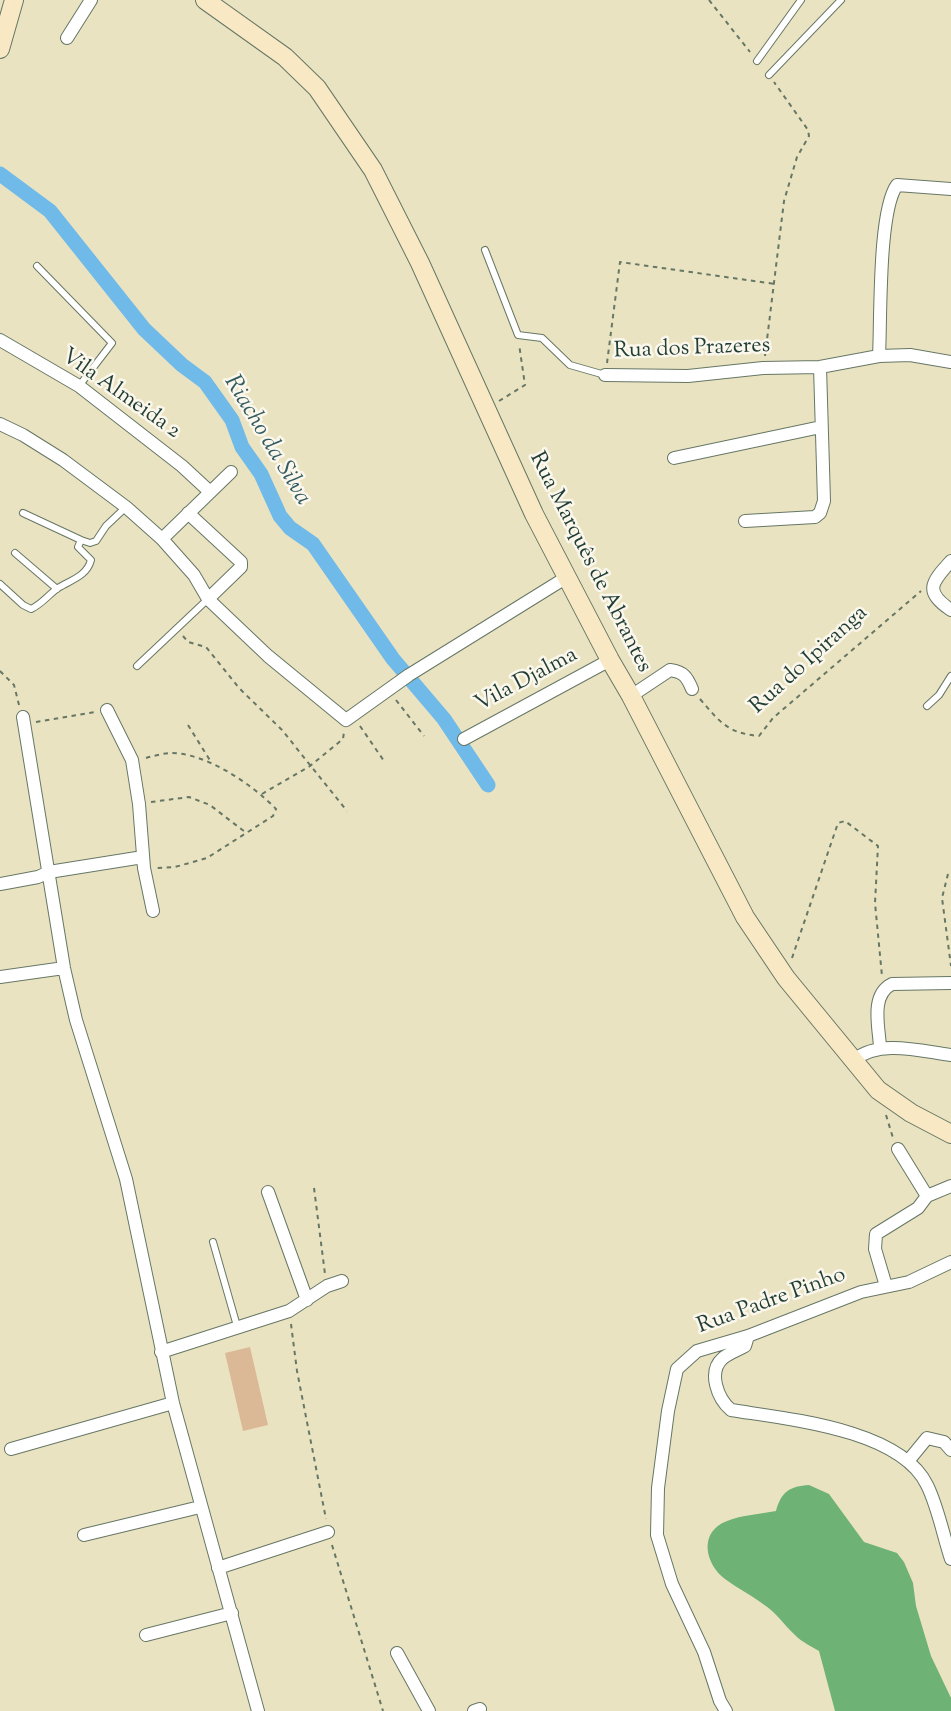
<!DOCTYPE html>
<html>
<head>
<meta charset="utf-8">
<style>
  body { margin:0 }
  canvas { display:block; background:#eae3c1 }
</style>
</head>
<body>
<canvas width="951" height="1711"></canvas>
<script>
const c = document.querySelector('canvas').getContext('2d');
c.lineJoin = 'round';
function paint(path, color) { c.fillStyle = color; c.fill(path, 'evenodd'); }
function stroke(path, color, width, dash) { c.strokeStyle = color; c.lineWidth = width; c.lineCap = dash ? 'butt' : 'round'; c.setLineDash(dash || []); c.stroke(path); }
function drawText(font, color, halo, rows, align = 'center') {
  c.font = font + ' "Sorts Mill Goudy",serif'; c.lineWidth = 5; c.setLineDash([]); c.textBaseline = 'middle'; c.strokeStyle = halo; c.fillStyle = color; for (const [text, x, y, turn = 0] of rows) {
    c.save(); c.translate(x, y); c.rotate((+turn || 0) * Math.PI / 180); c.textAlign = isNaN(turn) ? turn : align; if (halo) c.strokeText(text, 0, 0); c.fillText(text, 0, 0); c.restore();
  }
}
const forest = new Path2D(`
  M809,1485L829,1494L864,1542L897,1553L904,1562L913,1583L916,1606L931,1656L951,1698V1711H835L819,1651C811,1646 802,1642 796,1636C784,1625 777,1613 763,1604C751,1595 737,1588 725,1579C705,1564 698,1532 727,1521C742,1515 760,1514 776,1511C781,1492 790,1486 809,1485Z`);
const canal = new Path2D(`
  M0,174L50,211L144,329L182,365L205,382L232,420L242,447L261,474L280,516L290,528L313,544L393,659L444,719L488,785`);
const building = new Path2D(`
  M250,1347L268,1425L243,1431L225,1353Z`);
const path = new Path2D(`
  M709,0L750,52
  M765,356L784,201L797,157L809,136L808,130L774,82
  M607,363L620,262L775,284
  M499,401L525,385L519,344
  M183,636L188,642L206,647L239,688L282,730L347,811
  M0,671L14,685L19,705
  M700,699C720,722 727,733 759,736L773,718L921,591
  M396,700L424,736
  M36,722L95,712
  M188,725L211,762
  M360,726L384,761
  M146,758C153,756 161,754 169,753C205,752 252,784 276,809L273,816L207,858L175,867L156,868
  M262,794L310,766L343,739L344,732
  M151,802L189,797L210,805L245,832
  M948,874L942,898L951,966
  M792,958L838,823L845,821L878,846L875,903L882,976
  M886,1115L893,1138
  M314,1188L325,1274
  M291,1324L297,1371L326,1519
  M332,1545L383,1711`);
const lane = new Path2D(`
  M757,61L801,0
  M769,75L841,0
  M485,250L518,335L542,338L570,365L605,375
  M37,266L112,343L79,386
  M23,513L81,540
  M15,553L57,589
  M0,584L23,605L31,609C42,604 48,595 58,588C71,580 87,576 91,560L78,547L81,540L90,543L96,541L106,526L126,507
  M137,666L208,599
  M927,706L939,695L951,676
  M213,1242L237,1326`);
const street = new Path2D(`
  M67,38L91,0
  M0,340L79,386L182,466L209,491
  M879,356C881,320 878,211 897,185L951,189
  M605,375L688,376L763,368L820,367L879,356L910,355L951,362
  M0,424L23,435L63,460L126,507L162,539L194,575L208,599L268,656L346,720L409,675L567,577
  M674,458L821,427
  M188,513L241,562V567L208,599
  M745,521L815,517L820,513L824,501L820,367
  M162,539L231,472
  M951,561C932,582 923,591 951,610
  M631,696L670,670C684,672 687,677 692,689
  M107,710L132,760L139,804L144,868L153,911
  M23,717L64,968L76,1020L126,1179L173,1403L258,1711
  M464,739L610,660
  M0,884L38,877L49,872L143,857
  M0,977L64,968
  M880,1047C879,1027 870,995 892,984L951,983
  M854,1060C880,1039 920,1051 951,1055
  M898,1149L927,1196
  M268,1192L307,1300
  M886,1286L875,1249L876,1234L918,1208L927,1196L951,1186
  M748,1336L745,1346C738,1350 729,1353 723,1358C707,1372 718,1399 731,1410C787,1419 900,1429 927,1485C938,1507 943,1535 951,1559
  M161,1352L289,1311L327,1286L342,1281
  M11,1449L173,1403
  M909,1460L927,1438L944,1442L951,1450
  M84,1535L200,1507
  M218,1568L328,1532
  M146,1635L232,1613
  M397,1653L429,1711
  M474,1711L480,1709
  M726,1711L720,1701L704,1652L672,1584L657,1535L658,1488L668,1411L677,1369L697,1351L748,1336L861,1292L909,1282L951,1262`);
const secondary = new Path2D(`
  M205,0L285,57L317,88L373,170L420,263L534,514L610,660L631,696L745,917L786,978L878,1090L911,1113L951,1134
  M0,49L14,0`);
const streetNames = [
  ["Rua dos Prazeres",692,350,-2],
  ["Vila Almeida 2",120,395,35],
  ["Rua Marquês de Abrantes",589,563,63],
  ["Rua do Ipiranga",810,661,-42],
  ["Vila Djalma",527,681,-28],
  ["Rua Padre Pinho",772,1302,-20]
];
const waterNames = [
  ["Riacho da Silva",266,441,59]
];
paint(forest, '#6eb276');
stroke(canal, '#6fbae8', 15);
paint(building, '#dbb996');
stroke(lane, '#667765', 8);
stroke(street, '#667765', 14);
stroke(secondary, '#667765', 20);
stroke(path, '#667765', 2, [4.5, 4.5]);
stroke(lane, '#fff', 6);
stroke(street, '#fff', 12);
stroke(secondary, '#f8e8c3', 18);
drawText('22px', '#1f3d34', '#fbf7ec', streetNames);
drawText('italic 24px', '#335c61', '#fbf7ec', waterNames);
</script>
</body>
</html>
